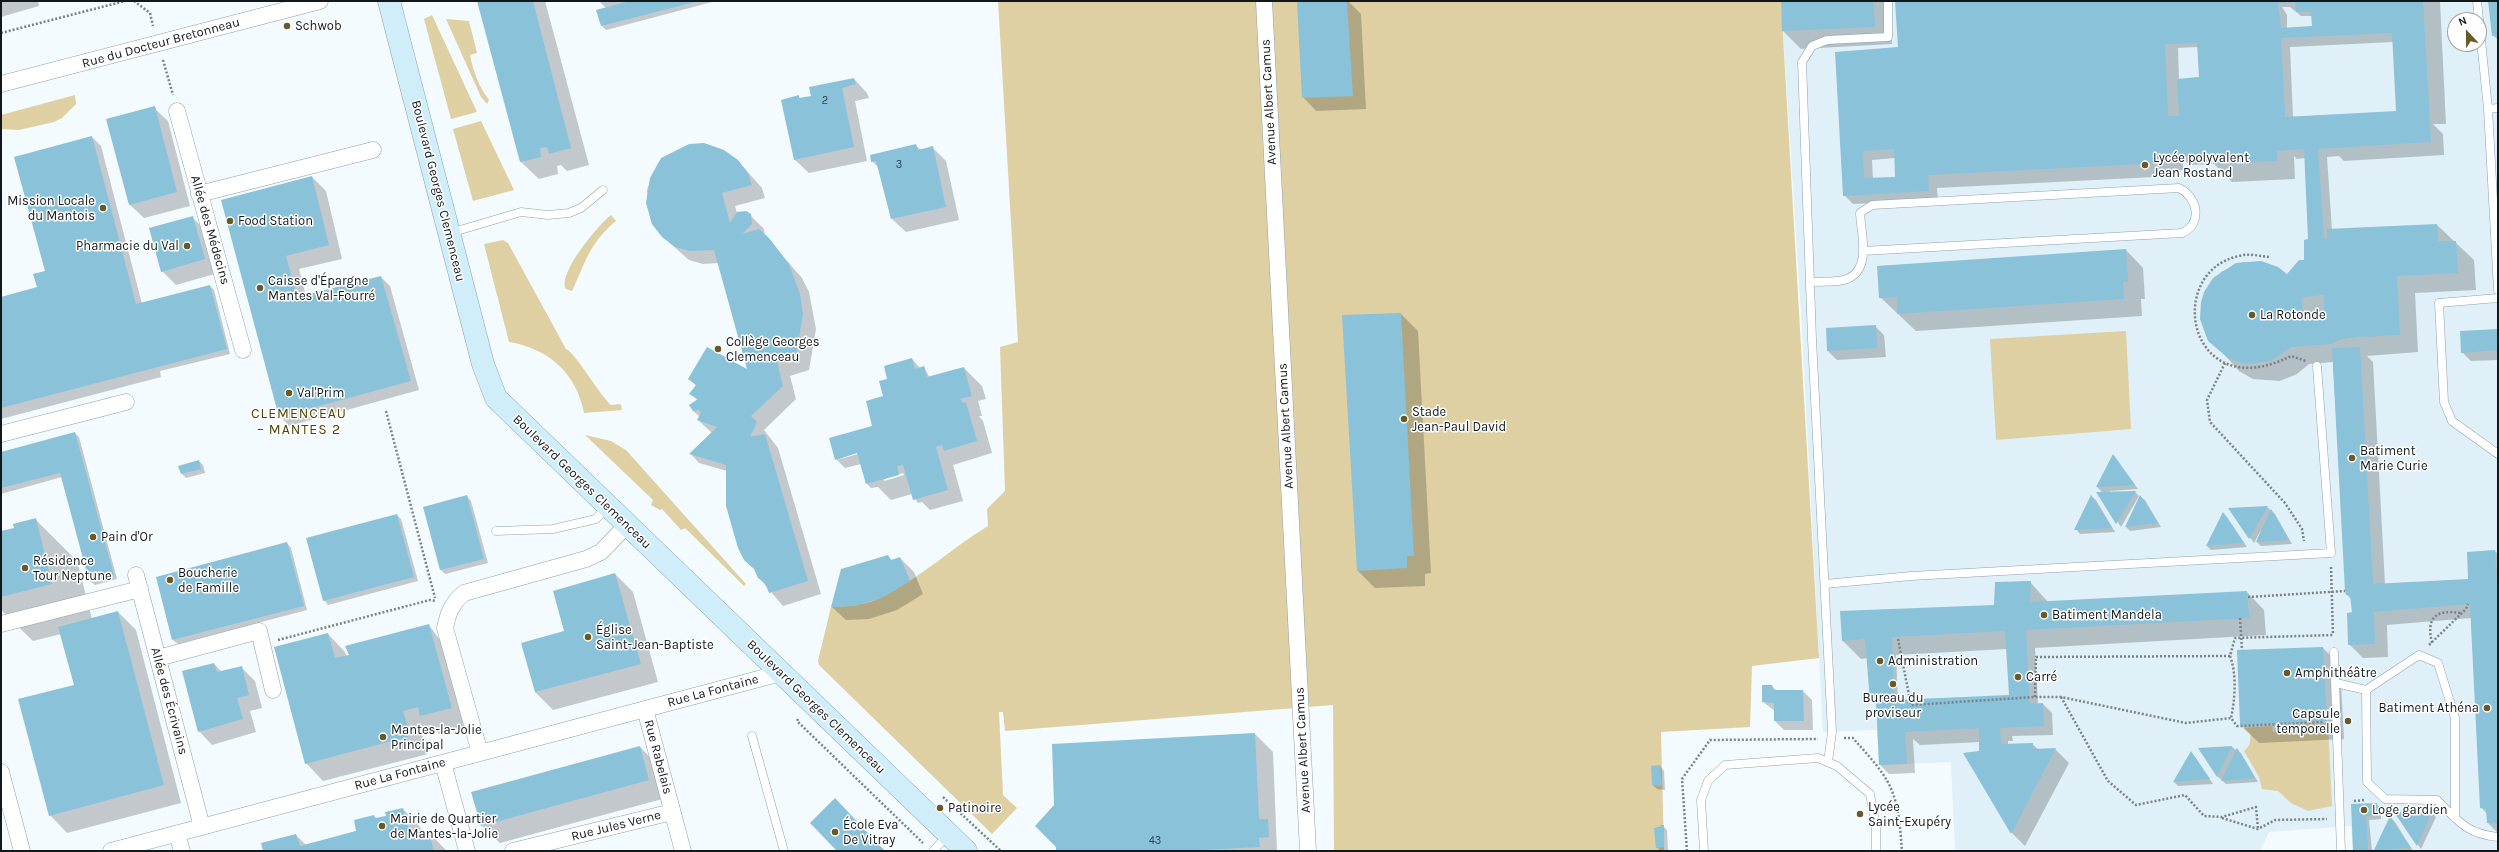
<!DOCTYPE html>
<html>
<head>
<meta charset="utf-8">
<style>
  body { margin:0 }
  #map { position:relative; width:2499px; height:852px; overflow:hidden; background:#f3fbff; font-family:Karla,sans-serif }
  canvas { display:block }
  .frame { position:absolute; inset:0; border:2px solid #11181b; pointer-events:none }
  .north { position:absolute; left:2447px; top:12px; width:40px; height:40px; box-sizing:border-box; background:#fff; border:1px solid #a0a3a4; border-radius:50%; rotate:338deg; font-size:11px; font-weight:700; line-height:16px; text-align:center; color:#11181b }
  .north::after { content:''; display:block; margin:auto; width:14px; height:18px; background:#695927; clip-path:polygon(50% 0,100% 100%,50% 72%,0 100%) }
</style>
</head>
<body>
<div id="map">
<canvas width="2499" height="852"></canvas>
<div class="frame"></div>
<div class="north">N</div>
</div>
<script>
const c = document.querySelector('canvas').getContext('2d');
c.lineJoin = 'round';
function paint(path, color) { c.fillStyle = color; c.fill(path, 'evenodd'); }
function stroke(path, color, width, dash) { c.strokeStyle = color; c.lineWidth = width; c.lineCap = dash ? 'butt' : 'round'; c.setLineDash(dash || []); c.stroke(path); }
function drawText(font, color, halo, rows, align = 'center') {
  c.font = font + ' Karla,sans-serif'; c.lineWidth = 3; c.setLineDash([]); c.textBaseline = 'middle'; c.strokeStyle = halo; c.fillStyle = color; for (const [text, x, y, turn = 0] of rows) {
    c.save(); c.translate(x, y); c.rotate((+turn || 0) * Math.PI / 180); c.textAlign = isNaN(turn) ? turn : align; if (halo) c.strokeText(text, 0, 0); c.fillText(text, 0, 0); c.restore();
  }
}
const built = new Path2D(`
  M1781,1H2498V851H2353L2351,826L2269,832L2260,851H1955L1951,762L1879,765L1877,730L1823,732L1801,313ZM2455,20H2479V44H2455Z`);
const green = new Path2D(`
  M998,1H1781L1819,658L1752,666L1750,727L1661,732L1664,851H1334L1333,705L1005,731L1003,712H999L1003,795L1017,808L992,834L819,665L818,661L831,607C849,606 868,605 884,596C921,577 952,548 988,526L987,509L1005,491L1000,347L1018,342Z
  M432,15L477,112L451,119L424,19Z
  M446,19L469,21L477,53L470,55C473,71 479,87 489,100L487,104L481,97Z
  M75,95L76,104L62,118L54,122L19,130L1,129V115Z
  M481,121L514,190L473,201L453,129Z
  M611,215L616,221C589,243 586,262 572,291L566,289C557,274 599,224 611,215Z
  M503,240L508,243L566,349C575,352 598,393 611,405L621,404L622,410L584,413C577,374 548,348 509,342L484,244Z
  M2126,331L2131,429L1996,440L1990,339Z
  M585,435L611,441L626,450L746,584L744,586L685,528L681,530L662,509L660,510L651,505L653,500Z
  M2328,723L2332,806L2308,811L2291,803L2278,791L2262,789L2259,777L2244,751C2250,746 2251,742 2250,734L2243,728L2272,726L2273,732L2279,731L2278,726Z`);
const shadow = new Path2D(`
  M1,1H38L39,6L1,17Z
  M478,1H545L589,165L567,171L561,165L557,166L558,174L539,179L521,162Z
  M599,1H716L606,30L602,26L606,8Z
  M1348,1L1361,14L1366,109L1316,111L1303,97L1298,3Z
  M1782,1H1890L1892,44L1801,49L1783,31Z
  M1896,1H2445L2440,2L2446,124H2433L2443,134L2444,155L2344,161L2339,156L2327,157L2332,230L2437,225L2474,260L2476,290L2415,293L2418,352L2367,356L2373,362L2385,584L2469,580L2495,551L2498,554V833L2488,823L2487,814L2481,807L2471,618L2387,625L2388,657L2363,658L2349,644L2353,613L2352,600L2347,595L2346,591L2333,362L2309,364L2297,374L2280,381L2253,379L2239,371L2205,333V293L2221,272L2243,262L2268,264L2287,275L2305,261L2311,241L2305,158L2297,159L2294,156L2295,179L2232,182L2214,164V159H2212V164L2191,165L2183,160V170H2173L2174,176L1937,188L1938,200L1853,204L1844,195L1899,48ZM2282,7H2290L2301,16H2313L2315,27L2287,29V15ZM2394,42L2398,112L2293,117L2290,47ZM2198,47L2201,78L2179,80L2178,48ZM1895,158L1898,177L1873,179L1872,160ZM2325,314V321H2319V315Z
  M2489,1H2498V40L2493,35Z
  M854,79L867,93L869,98L855,101L867,161L809,173L795,160L782,100L799,97L801,99L813,97Z
  M154,108L168,121L190,206L144,218L130,205L108,120Z
  M92,137L101,146L142,304L210,286L214,290L230,354L160,371L161,377L1,419V298L39,288Z
  M915,145L921,150L932,147L946,161L959,220L906,232L892,219L879,168L872,161Z
  M737,160L762,188L765,198L735,206L737,213L750,215L764,229L765,236L802,278L809,292L816,329L809,370L790,376L796,399L764,430L778,448L821,594L783,606L759,578L727,471L699,463L691,454L712,433L698,420L700,417L693,411L697,400L691,394L697,386L689,379L748,372L719,263L703,264L689,260L663,237L652,224L649,213L647,190L651,178Z
  M312,177L326,191L342,259L299,269L306,296L381,277L390,286L419,390L289,426L280,416L222,201Z
  M192,217L206,231L218,273L176,285L162,271Z
  M2126,250L2143,268L2145,299H2141L2142,316L1916,331L1880,297Z
  M1401,314L1418,331L1431,573L1425,574V586L1375,588L1358,571Z
  M1875,326L1884,335L1886,357L1837,360L1828,351Z
  M2498,330V360L2471,361L2462,352Z
  M912,359L920,368L924,367L930,378L964,368L982,386L986,399L978,401L982,416H979L983,421L992,453L953,465L963,501L930,510L922,502L918,503L912,494L891,500L878,487L871,488L867,484L861,464L845,468L837,460L858,454V452L837,460L830,439L873,427L867,402L885,397L880,382L888,380L885,367ZM903,473L904,475L884,481V479Z
  M75,433L79,437L117,579L95,585L90,581L62,477L1,494V453Z
  M2113,455L2138,489L2110,491V493L2135,492L2139,496L2121,527L2098,493H2103L2097,487Z
  M199,461L203,465L205,473L186,478L182,474Z
  M467,496L471,501L488,563L445,574L441,570L424,508Z
  M2092,497L2096,500L2115,532L2080,534L2076,529Z
  M2141,497L2145,500L2161,527L2130,531L2126,527Z
  M2267,507L2275,514L2292,544L2261,546L2257,542L2261,530L2254,543L2230,509Z
  M2223,513L2227,517L2247,547L2211,550L2207,546Z
  M397,515L401,519L418,581L328,605L324,600Z
  M35,519L77,561L92,619L118,612L136,630L181,803L67,833L50,815L75,686L61,634L33,641L1,610V533L16,529Z
  M287,543L291,548L307,610L178,644L173,640L157,577Z
  M888,556L892,561L900,558L914,572L923,594L897,610L869,619L846,620L832,607L842,570Z
  M615,574L633,592L658,682L553,710L535,692L565,631Z
  M2030,582L2048,602L2247,592L2264,610L2266,635L2035,648L2038,704H2043L2052,713L2053,735L2012,736L2013,741H2008V745L2032,744L2039,750L2055,749L2069,763L2025,846L2012,833L1965,753L1982,752L1980,742L1920,745L1913,739L1915,773L1889,774L1880,765L1877,705L1871,701L1868,658L1861,659L1843,641L1841,612L1995,606ZM2007,649L2010,696L1898,701L1896,655Z
  M429,625L443,644L465,726L439,734L431,725L420,728L428,754L323,781L306,763L328,634L345,652L347,657Z
  M2323,648L2340,665L2344,739L2259,743L2241,725L2238,651Z
  M214,664L222,672L241,667L255,681L262,708L250,711L256,732L212,745L199,731Z
  M1772,686L1777,691H1803L1812,700L1813,730H1784L1775,721V711L1763,702Z
  M1255,734L1273,752L1277,851H1057Z
  M640,747L658,765L666,798L500,843L482,826Z
  M2232,747L2241,753L2258,782L2226,784L2218,777L2200,749Z
  M2191,753L2195,757L2213,784L2178,786L2174,782Z
  M1660,766L1664,771L1665,790L1657,789L1653,785Z
  M2376,804L2381,808V819L2369,820L2372,851H2354L2352,805Z
  M403,809L420,827L423,834L429,833L447,851H264L296,835L306,845L357,831L374,816L377,819L387,817Z
  M2432,812L2436,817L2421,849L2396,813Z
  M2391,818L2395,822L2413,851L2375,850Z
  M1663,826L1667,830L1668,851H1660L1657,847L1655,828Z`);
const building = new Path2D(`
  M477,1H533L571,148L549,154L547,147L540,148L541,157L520,162Z
  M630,1H695V2L601,26L596,10Z
  M1347,1L1353,96L1302,98L1297,2Z
  M1781,1H1873L1875,27L1782,31Z
  M1895,1H2423L2431,142L2318,149L2324,239H2327V229L2437,224L2438,241H2456L2458,273L2397,276L2400,335L2359,337L2342,339L2332,344L2291,347L2271,361L2245,364L2228,358L2208,341L2200,319L2201,302L2204,292L2213,278L2236,263L2261,261L2278,267L2287,274L2299,260H2304V240L2308,239L2304,149L2277,151V161L2213,164V155L2170,156L2160,157L2161,163L1928,175L1929,191L1843,196L1835,52L1898,47ZM2295,2L2296,12H2311L2312,26L2281,28L2278,3ZM2392,33L2396,111L2285,117L2281,38ZM2197,43L2199,77L2177,79L2179,116H2168L2165,44ZM1894,149L1895,177L1864,178L1863,151ZM2324,295V320H2303L2302,297Z
  M2488,1H2498V35L2492,36Z
  M854,78L856,84L842,88L854,147L794,160L781,100L799,95V98L811,96L809,87Z
  M155,106L177,192L129,205L106,119Z
  M92,136L136,304L210,285L227,349L1,408V297L37,287L33,274L45,271L14,157Z
  M704,143L724,150L738,160L748,173L752,185L722,193L730,223L737,212L746,211L751,214L752,224L742,234L759,229L769,238L789,264L800,294L803,314L796,356L777,362L783,386L751,416L757,422L750,437L765,434L808,581L769,593L765,583L758,578L754,569L744,560L738,548L726,506V465L689,454L717,427L697,420L701,413L699,410L693,411L689,405L698,399L689,394L696,385L688,379L707,347L747,369L714,250L689,251L675,247L662,237L652,224L646,203L650,178L661,158L689,144Z
  M916,144L918,150L933,146L946,207L891,219L876,161L871,162L870,155Z
  M312,176L329,245L286,256L297,297L381,276L411,381L279,417L221,200Z
  M193,216L205,259L161,272L149,228Z
  M2126,249L2128,282H2123L2124,299L1897,314V297L1879,298L1877,266Z
  M1401,313L1414,556H1407V568L1357,571L1342,315Z
  M1876,325L1877,348L1827,351L1826,328Z
  M2498,329V350L2461,353L2460,331Z
  M2360,347L2373,584L2468,579L2467,552L2495,550L2498,608V823H2487L2486,809L2480,808L2470,604L2374,612L2375,644L2348,645L2347,613L2352,612L2350,595H2346L2345,591L2332,348Z
  M912,358L915,369L924,366L927,377L964,367L972,396L960,399L963,403L966,402L977,441L944,451L942,445L936,447L948,490L913,500L903,465L897,466L899,475L866,484L857,453L835,460L829,438L872,426L866,401L883,396L879,381L887,379L884,366Z
  M75,432L114,575L89,581L60,473L1,488V452Z
  M2113,454L2135,485L2096,487Z
  M199,460L201,469L181,474L178,466Z
  M2136,491L2116,524L2096,492Z
  M467,495L484,559L440,570L423,507Z
  M2091,495L2112,528L2074,530Z
  M2140,495L2158,523L2125,527Z
  M2268,506L2249,539L2228,508Z
  M2271,509L2289,540L2256,542Z
  M2223,512L2244,543L2206,546Z
  M397,514L414,577L323,601L306,538Z
  M36,518L52,584L1,597V531L14,528L13,524Z
  M287,542L304,606L172,640L156,577Z
  M888,555L891,560L900,557L910,581L883,597L855,606L831,607L841,569Z
  M615,573L641,664L535,692L521,643L564,631L553,591Z
  M2031,581L2030,602L2247,591L2249,618L2026,630L2030,704L2043,703L2044,726L2000,728L2001,744L2033,743V749L2056,748L2011,834L1963,753L1979,751V728L1905,732L1907,764L1879,765L1876,701H1870L1865,639L1842,641L1840,611L1994,605L1995,582ZM2005,631L2009,695L1894,700L1892,637Z
  M118,611L164,785L49,816L18,699L74,685L58,627Z
  M429,624L452,708L420,716L418,707L403,711L411,736L305,764L274,647L328,633L335,658L349,655L345,646Z
  M2323,647L2327,721L2240,725L2237,650Z
  M214,663L217,672L242,666L249,695L237,698L243,719L198,732L182,671Z
  M1762,685H1772L1773,690H1803L1804,721H1774V703L1762,702Z
  M1255,733L1259,819H1268L1269,837L1259,838L1260,847L1183,851H1056V847L1035,826L1054,805L1052,744Z
  M640,746L649,780L481,826L471,792Z
  M2232,746L2217,777L2198,748Z
  M2237,748L2255,778L2221,781Z
  M2191,751L2210,779L2173,782Z
  M1660,765L1662,786L1652,785L1651,766Z
  M835,798L885,851H837L810,823Z
  M2377,803L2378,815L2366,816L2368,851H2353L2351,804Z
  M403,808L411,836L429,832L434,851H263L261,843L296,834L300,846L356,831L354,820L374,815L375,818L386,816L385,812Z
  M2432,811L2417,846L2394,812Z
  M2390,816L2402,835L2411,848L2374,850Z
  M1660,825H1664V847L1656,848L1654,828H1660Z`);
const path = new Path2D(`
  M134,1L150,13L153,26
  M1,33L125,1
  M163,60L173,95
  M2269,257C2259,256 2249,253 2239,256C2163,272 2188,408 2291,356L2306,361
  M2225,363L2207,400L2210,422L2285,503L2302,529L2304,541
  M386,411L435,598
  M2331,567L2333,635
  M2248,597L2345,591
  M1898,639L1911,705L2035,697H2061L2186,723L2231,718L2237,726H2240L2323,722
  M278,640L430,600L436,601
  M2432,643C2426,618 2435,609 2461,613
  M2429,645L2466,609L2468,604
  M2230,656C2237,675 2235,699 2231,718
  M2035,697L2036,657L2230,656L2235,638L2333,635
  M2061,697L2108,781L2136,805L2185,795L2204,816L2222,817L2256,807L2258,829
  M798,719L797,721L923,843
  M1844,738H1853C1864,751 1877,764 1886,779C1899,800 1900,827 1902,851
  M943,797L1001,851
  M2354,801L2365,800
  M2222,818L2258,829L2275,820L2327,819
  M1687,851L1682,779L1710,740L1818,739`);
const lane = new Path2D(`
  M2477,1L2488,109
  M2498,108L2488,109L2498,290
  M450,233L521,212L548,215L569,213L581,208L603,190
  M1810,282C1821,281 1837,283 1847,279C1872,269 1861,234 1860,213L1872,205L2179,188C2198,197 2203,224 2182,233L1863,251
  M2498,298L2439,303L2444,402L2452,421L2498,454
  M496,531L553,529L596,519L607,507
  M1825,584L1911,576L2331,553L2317,366
  M2334,652L2341,851
  M2336,683L2366,690L2367,782L2385,799L2437,800C2458,821 2467,834 2498,837
  M2366,690L2419,655L2438,663L2455,718V818
  M752,736L784,851
  M1828,762L1832,732L1812,339L1802,62L1812,46L1827,40L1888,37V1
  M933,851L948,835
  M1704,851L1701,800L1708,781L1725,765L1818,758L1837,766L1870,794L1876,826V851`);
const street = new Path2D(`
  M1264,1L1308,851
  M1,84L320,1
  M177,111L243,350
  M199,194L373,150
  M1,434L126,402
  M136,575L202,827
  M1,624L140,589
  M158,658L259,631L273,690
  M645,709L683,851
  M480,753L445,628C448,613 452,603 464,593L586,559L601,552L627,525
  M443,763L467,851
  M1,772L22,851
  M177,834L182,851
  M111,851L781,673
  M513,851L672,812`);
const secondary = new Path2D(`
  M389,1L483,364L496,398L966,851`);
const pathBridge = new Path2D(`
  M2240,618L2242,650`);
const markers = [
  [287,26,4,"#695927"],
  [2145,165,4,"#695927"],
  [103,208,4,"#695927"],
  [230,221,4,"#695927"],
  [187,246,4,"#695927"],
  [260,288,4,"#695927"],
  [2252,315,4,"#695927"],
  [718,349,4,"#695927"],
  [289,393,4,"#695927"],
  [1404,419,4,"#695927"],
  [2352,458,4,"#695927"],
  [93,537,4,"#695927"],
  [25,568,4,"#695927"],
  [170,580,4,"#695927"],
  [2044,615,4,"#695927"],
  [588,637,4,"#695927"],
  [1880,661,4,"#695927"],
  [2287,673,4,"#695927"],
  [2018,677,4,"#695927"],
  [1893,684,4,"#695927"],
  [2487,708,4,"#695927"],
  [2348,721,4,"#695927"],
  [383,737,4,"#695927"],
  [940,808,4,"#695927"],
  [2364,810,4,"#695927"],
  [1860,814,4,"#695927"],
  [382,826,4,"#695927"],
  [835,832,4,"#695927"]
];
const numberNames = [
  ["2",825,101],
  ["3",899,165],
  ["43",1155,841]
];
const poiNames = [
  ["Schwob",295,26],
  ["Lycée polyvalent",2153,158],
  ["Jean Rostand",2153,173],
  ["Mission Locale",95,201,"right"],
  ["du Mantois",95,216,"right"],
  ["Food Station",238,221],
  ["Pharmacie du Val",179,246,"right"],
  ["Caisse d'Épargne",268,281],
  ["Mantes Val-Fourré",268,296],
  ["La Rotonde",2260,315],
  ["Collège Georges",726,342],
  ["Clemenceau",726,357],
  ["Val'Prim",297,393],
  ["Stade",1412,412],
  ["Jean-Paul David",1412,427],
  ["Batiment",2360,451],
  ["Marie Curie",2360,466],
  ["Pain d'Or",101,537],
  ["Résidence",33,561],
  ["Tour Neptune",33,576],
  ["Boucherie",178,573],
  ["de Famille",178,588],
  ["Batiment Mandela",2052,615],
  ["Église",596,630],
  ["Saint-Jean-Baptiste",596,645],
  ["Administration",1888,661],
  ["Amphithéâtre",2295,673],
  ["Carré",2026,677],
  ["Bureau du",1893,698,"center"],
  ["proviseur",1893,713,"center"],
  ["Batiment Athéna",2479,708,"right"],
  ["Capsule",2340,714,"right"],
  ["temporelle",2340,729,"right"],
  ["Mantes-la-Jolie",391,730],
  ["Principal",391,745],
  ["Lycée",1868,807],
  ["Saint-Exupéry",1868,822],
  ["Patinoire",948,808],
  ["Loge gardien",2372,810],
  ["Mairie de Quartier",390,819],
  ["de Mantes-la-Jolie",390,834],
  ["École Eva",843,825],
  ["De Vitray",843,840]
];
const streetNames = [
  ["Rue du Docteur Bretonneau",161,43,-15],
  ["Avenue Albert Camus",1269,102,-93],
  ["Boulevard Georges Clemenceau",438,191,76],
  ["Allée des Médecins",210,230,74],
  ["Avenue Albert Camus",1286,426,-93],
  ["Boulevard Georges Clemenceau",582,482,44],
  ["Rue La Fontaine",713,691,-15],
  ["Allée des Écrivains",169,701,75],
  ["Boulevard Georges Clemenceau",816,707,44],
  ["Avenue Albert Camus",1303,750,-93],
  ["Rue Rabelais",658,757,75],
  ["Rue La Fontaine",400,774,-15],
  ["Rue Jules Verne",616,826,-14]
];
const neighbourhoodNames = [
  ["CLEMENCEAU",299,414],
  ["– MANTES 2",299,430]
];
paint(built, '#dff0f8');
paint(green, '#ded0a3');
paint(shadow, '#0003');
paint(building, '#89c2d9');
stroke(lane, '#8ea2aa', 9);
stroke(street, '#8ea2aa', 17);
stroke(secondary, '#8ea2aa', 23);
stroke(path, '#7a8285', 2.5, [2, 2]);
stroke(lane, '#fff', 8);
stroke(street, '#fff', 16);
stroke(secondary, '#cfeefa', 22);
stroke(pathBridge, '#7a8285', 2.5, [2, 2]);
for (const [x, y, r, color] of markers) { const dot = new Path2D(); dot.arc(x, y, r, 0, 2 * Math.PI); c.fillStyle = color; c.fill(dot); stroke(dot, '#fff', 1.5); }
drawText('11px', '#2f424a', null, numberNames);
drawText('13px', '#11181b', '#fff', poiNames, 'left');
drawText('13px', '#11181b', '#fff', streetNames);
c.letterSpacing = '1px';
drawText('14px', '#554300', '#fff', neighbourhoodNames);
c.letterSpacing = '0px';
</script>
</body>
</html>
